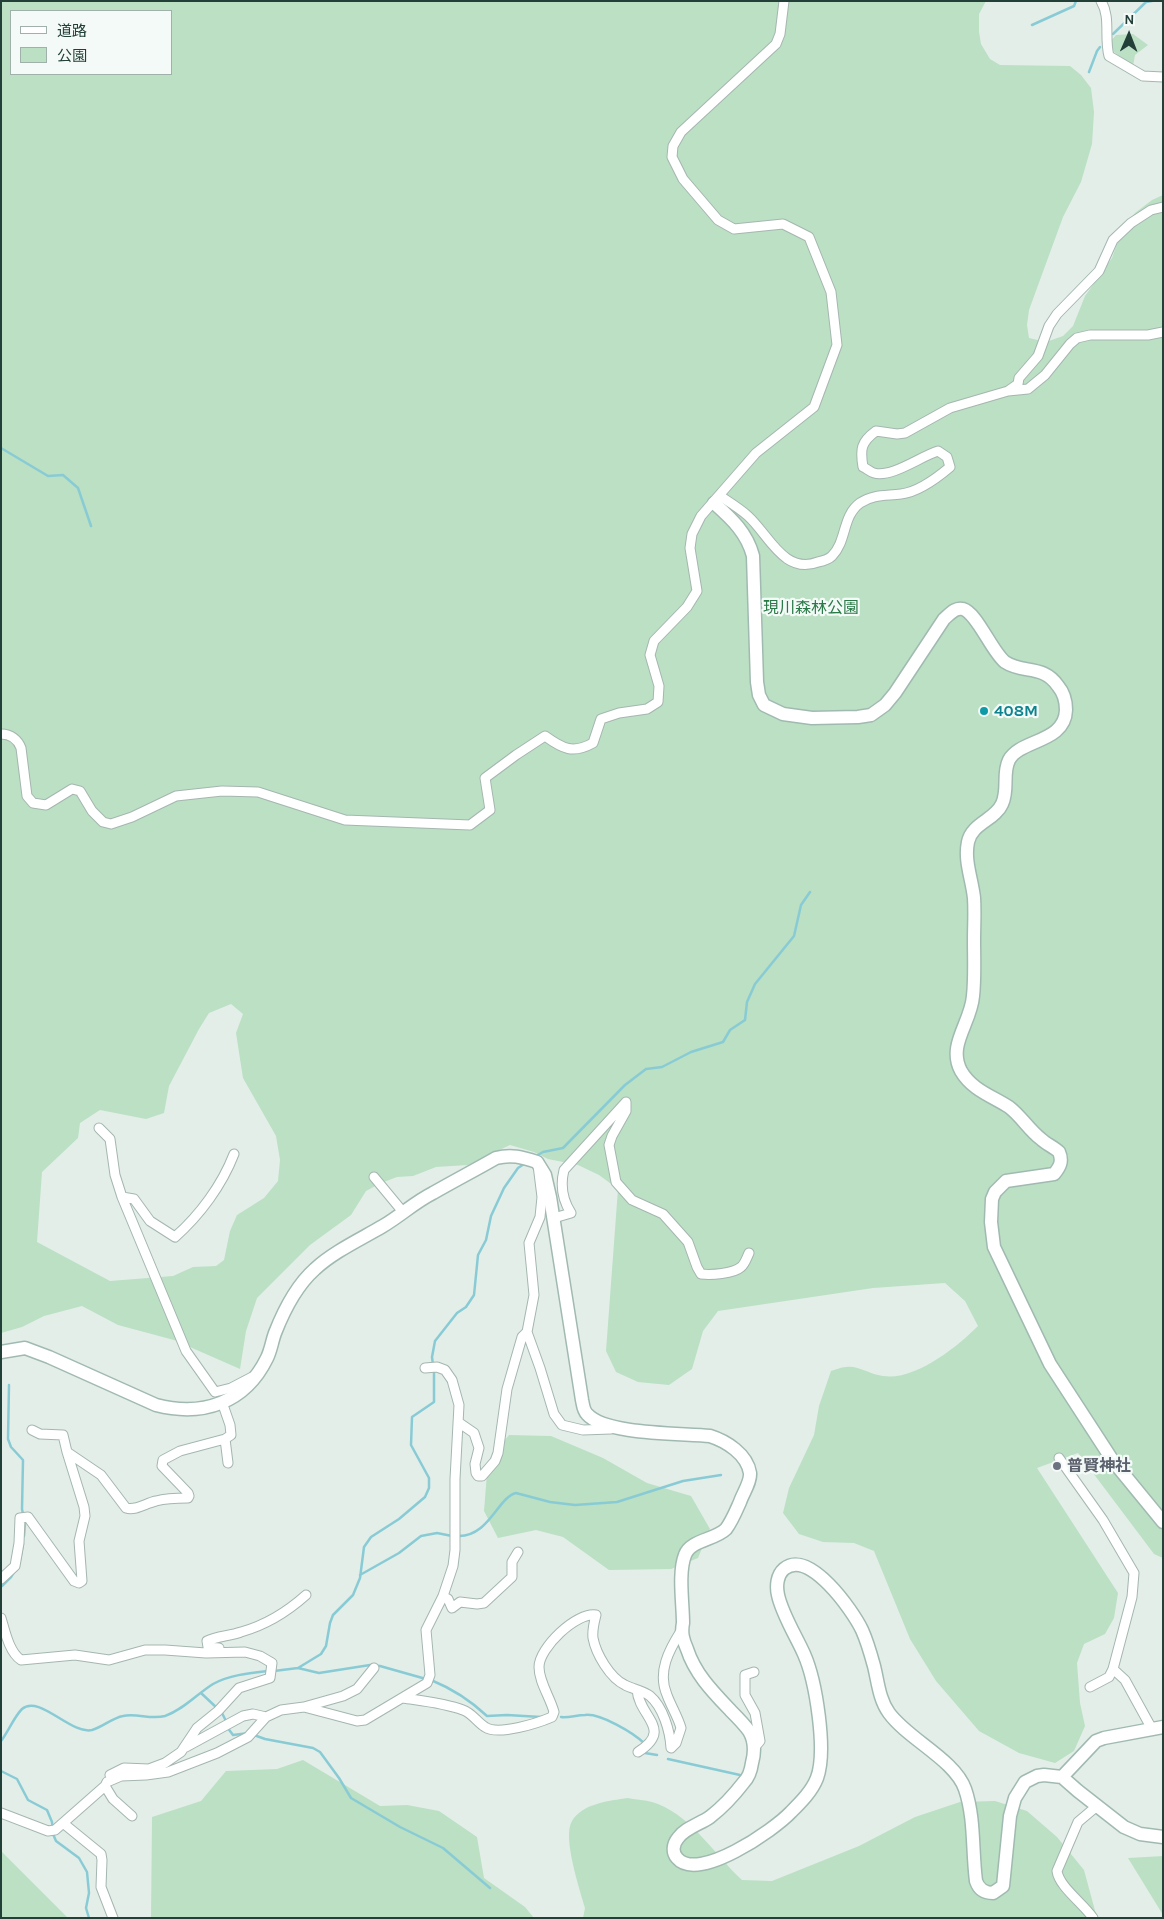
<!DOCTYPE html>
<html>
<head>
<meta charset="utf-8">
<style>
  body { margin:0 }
  #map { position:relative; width:1164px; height:1919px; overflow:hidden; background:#e3eee9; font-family:Karla,"Noto Sans JP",sans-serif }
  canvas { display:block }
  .frame { position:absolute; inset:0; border:2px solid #224038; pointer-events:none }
  .legend { position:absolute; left:10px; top:10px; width:162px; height:65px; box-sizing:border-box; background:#f4faf7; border:1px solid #a0b0ab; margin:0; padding:6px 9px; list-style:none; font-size:15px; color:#224038 }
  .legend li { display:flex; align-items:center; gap:10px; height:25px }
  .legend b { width:25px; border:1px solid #a0b0ab }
  .north { position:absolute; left:1104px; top:10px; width:50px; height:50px; -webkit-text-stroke:4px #f4faf7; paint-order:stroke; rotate:1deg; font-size:14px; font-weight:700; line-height:20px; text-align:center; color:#224038 }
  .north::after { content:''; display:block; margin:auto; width:18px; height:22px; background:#224038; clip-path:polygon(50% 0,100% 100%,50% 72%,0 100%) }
</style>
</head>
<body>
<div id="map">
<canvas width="1164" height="1919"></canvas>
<div class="frame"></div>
<ul class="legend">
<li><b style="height:6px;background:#fff"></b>道路</li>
<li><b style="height:14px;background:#bbe0c4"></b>公園</li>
</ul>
<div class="north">N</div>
</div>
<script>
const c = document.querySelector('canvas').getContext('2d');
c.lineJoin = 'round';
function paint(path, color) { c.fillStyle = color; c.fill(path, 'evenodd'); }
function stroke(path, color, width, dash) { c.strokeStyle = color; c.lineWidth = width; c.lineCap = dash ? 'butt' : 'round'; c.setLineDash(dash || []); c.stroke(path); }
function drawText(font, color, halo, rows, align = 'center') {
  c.font = font + ' Karla,"Noto Sans JP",sans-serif'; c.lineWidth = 4.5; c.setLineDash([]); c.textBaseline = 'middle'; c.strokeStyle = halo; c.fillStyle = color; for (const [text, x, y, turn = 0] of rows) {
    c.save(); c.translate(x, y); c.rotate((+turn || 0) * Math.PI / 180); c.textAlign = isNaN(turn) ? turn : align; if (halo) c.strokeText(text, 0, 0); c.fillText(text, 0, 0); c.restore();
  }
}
const green = new Path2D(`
  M1,1H986L979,14V32L981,44L990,59L1000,65L1070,66L1081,75L1091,88L1094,112L1092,144L1081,182L1063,217L1029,310L1027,325L1029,338L1046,342L1063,336L1073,326L1085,296L1112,258L1123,227L1135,213L1152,200L1163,195V1558L1154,1554L1078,1453L1037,1468L1118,1593L1114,1618L1105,1634L1084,1644L1077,1663L1080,1703L1085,1726L1074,1751L1055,1763L1019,1753L979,1731L936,1681L910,1639L874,1551L854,1543L823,1542L799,1534L783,1513L789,1488L814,1435L819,1406L831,1371C835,1370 841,1367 846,1367C857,1365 872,1375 883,1376C915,1381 957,1347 978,1326L965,1301L945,1283L873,1288L718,1311L703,1331L692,1369L669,1385L638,1382L616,1372L606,1351L618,1189L599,1175L578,1165L548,1159L534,1152L510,1145L468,1165L436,1167L413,1176L397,1177L381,1183L366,1191L351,1215L310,1245L257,1298L246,1331L240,1369L174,1340L118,1325L82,1306L44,1316L22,1327L1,1333ZM11,11H171V74H11ZM231,1004L243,1014L236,1033L243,1078L276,1136L280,1160L278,1181L264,1198L237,1215L230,1231L224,1260L216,1266L193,1267L173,1276L110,1281L37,1242L42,1172L78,1138L80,1123L100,1110L146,1119L164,1113L169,1086L199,1029L209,1013Z
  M1133,34L1148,45L1135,55L1133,66L1114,52L1110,42L1116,35Z
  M509,1435L551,1436L603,1458L647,1483L691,1496L710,1529L698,1558L671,1569L609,1570L563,1537L536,1530L498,1538L484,1511L488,1461Z
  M303,1760L380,1806L407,1805L439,1811L477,1837L484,1878L525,1907L534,1918H151L152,1817L201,1801L226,1771L277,1769Z
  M628,1798C637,1800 649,1800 658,1804C694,1819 714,1854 742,1880L772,1881L859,1846L915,1817L960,1802L995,1801L1027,1811L1057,1837L1084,1870L1097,1918H583L585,1908C580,1890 562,1837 572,1821C583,1803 609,1801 628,1798Z
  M1,1852H2L68,1918H1Z
  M1163,1856V1915L1128,1858Z`);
const stream = new Path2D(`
  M1032,25L1074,6L1076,1
  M1113,34L1146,2L1152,1
  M1089,72L1097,51L1100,47
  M1,448L48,476L63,475L78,488L91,526
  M536,1156L543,1152L563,1148L625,1085L646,1069L662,1067L691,1052L723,1042L730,1030L745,1020L747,1002L755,984L794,936L801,905L810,892
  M433,1365L432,1357L435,1341L457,1313L466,1307L474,1295L478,1255L486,1240L491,1216L504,1188L518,1168L524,1164
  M9,1385L8,1439L11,1447L23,1460L22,1509L25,1524L24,1536
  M458,1536C489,1537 498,1497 516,1493L550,1502L575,1505L617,1502L683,1481L721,1475
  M20,1560L23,1544
  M360,1575L399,1553L421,1536L437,1533L452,1536
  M2,1586L11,1577L14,1572
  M298,1668L319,1673L370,1665L380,1666L426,1679
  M274,1671L298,1668L321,1654L326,1646L330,1623L333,1615L353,1595L360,1578L364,1547L371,1537L399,1519L425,1497L429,1488V1478L411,1445L412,1417L434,1402V1370
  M431,1680C453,1689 470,1700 487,1716L507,1715L541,1717
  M201,1693L217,1708
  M221,1711L226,1721
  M561,1717C569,1718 576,1715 585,1715C600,1713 634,1733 645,1744
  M227,1727L233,1735L249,1733
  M254,1735L265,1739L313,1748L320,1752L339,1778L351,1798L400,1827L443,1848L490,1888
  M1,1741C8,1732 14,1717 22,1709C39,1694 71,1735 92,1730C103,1727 112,1718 123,1716C137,1713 151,1720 165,1716C183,1710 197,1694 213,1684C229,1675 250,1673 268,1671
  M645,1753L657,1755
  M668,1759L740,1775
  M1,1771L17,1779L28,1800L47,1810L52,1822L53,1834L56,1841L79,1858L87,1872L89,1893L86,1908L89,1918`);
const street = new Path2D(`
  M1101,1C1111,17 1104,38 1109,56L1143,76L1163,77
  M1008,391L1028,389L1045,375L1070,344L1077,338L1090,335H1148L1163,332
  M720,496C729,502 739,508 748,516C769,535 784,575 818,562C823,561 829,559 832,556C847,541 842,516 860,503C873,494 887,496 901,494C919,492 937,478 950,467L947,457L938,451C921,456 892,478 874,473C870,472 866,468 863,467C860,449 861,442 876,431L897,434L905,433L950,408L1008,391L1018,384L1019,378L1038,356L1049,326L1057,314L1099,271L1113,240L1131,223L1151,210L1163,207
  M1,734C11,734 18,740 21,748L27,796L33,803L46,805L72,789L80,791L92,811L103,822L111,824L132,817L176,796L222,791L258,792L345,820L470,825L490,810L485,778L516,755L545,736C563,749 573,754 593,743L601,719L619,713L647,709L658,702L659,686L650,655L654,641L687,607L697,591L690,548L692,534L701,516L756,453L814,407L837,345L831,292L809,237L783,224L734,229L718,220L683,179L672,157L673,146L681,132L776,44L780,34L784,1
  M626,1102V1111L612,1136L609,1145L616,1182L632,1200L663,1214L688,1242L697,1267L701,1274C711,1275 733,1274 741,1267C745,1264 747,1257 749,1253
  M99,1128L110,1139L115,1175L122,1197L186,1351L215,1392L231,1388L252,1377
  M538,1165L542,1197L540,1217L529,1243L534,1295L527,1332L540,1368L554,1414L562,1425L583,1430L611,1429
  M374,1177L403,1212
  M122,1197L134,1199L150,1221L175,1237C200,1215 222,1185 234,1154
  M554,1218L571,1213C562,1199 560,1186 564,1170L626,1102
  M458,1422L474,1433L479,1448L475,1464L476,1473L478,1476H482L495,1461L498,1453L507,1389L522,1337L527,1332
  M32,1430L40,1434L63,1435L67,1452
  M225,1439L228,1463
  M1059,1458L1103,1520L1134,1573L1132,1597L1113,1669L1125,1680L1152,1729
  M1,1579L15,1566L19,1543L20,1518L28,1517L74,1581L79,1583L82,1581L79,1541L85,1516L84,1507L67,1452L101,1475L126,1508C136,1511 146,1503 156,1501C167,1498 177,1498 188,1498L189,1496L188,1493L162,1466L163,1460L180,1451L225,1439L231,1435L230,1425L222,1402
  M443,1596L448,1599L452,1608L460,1602L477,1604L484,1603L512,1577V1562L518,1552
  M1,1618C5,1631 9,1652 21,1660L75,1655L109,1660L145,1650H165L206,1653L245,1652L260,1656L272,1663L270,1678L239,1688L218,1711L197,1728L181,1752L165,1763L149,1769L124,1768L110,1775
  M219,1648L208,1647L207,1641C217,1636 230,1636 241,1632C266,1625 287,1612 306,1595
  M1090,1687L1109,1677L1113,1669
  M637,1690C639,1717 674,1729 638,1752
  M403,1698C423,1701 444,1703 463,1710C472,1713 477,1722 485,1727C498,1736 538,1723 552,1717L554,1712C550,1697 539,1682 539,1667C539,1648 576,1612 596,1615C594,1623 592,1630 593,1638C596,1654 610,1678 625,1685C632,1689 643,1690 650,1696C663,1707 670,1731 671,1748L676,1743L681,1728C678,1717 671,1706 667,1695C657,1672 669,1650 681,1631
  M304,1707L343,1696L357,1689L374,1668
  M186,1747L243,1716L253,1714L266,1717
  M754,1748L760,1741L755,1713L745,1695V1675L754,1672
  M105,1786L113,1799L132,1816
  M1,1813L48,1831L55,1830L105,1786L107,1782L121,1776L146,1775L168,1772L217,1753L248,1737L266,1717L281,1710L304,1707L357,1721L365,1720L427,1683L430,1675L426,1630L443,1596L453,1566L455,1550V1479L459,1405L452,1380L445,1370L437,1367L425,1368
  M63,1823L101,1854L102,1860L101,1887L113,1918
  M1093,1918C1084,1904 1059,1887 1057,1871L1078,1822L1097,1806`);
const secondary = new Path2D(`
  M714,503C732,519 747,533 753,556L757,682L759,695L764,705L783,714L812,718L858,717L871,715L885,705L895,693L944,619C950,614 955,607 963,609C977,613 992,652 1005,662C1023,674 1043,664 1058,686C1064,693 1066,701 1066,710C1065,743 1020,739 1009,760C1002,774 1009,789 1002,804C995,820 972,823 968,842C964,861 972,879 974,898C975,912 974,926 974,940C974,958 975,978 973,996C971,1023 947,1045 961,1071C972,1090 992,1096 1009,1107C1021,1116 1029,1130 1041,1139C1046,1144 1054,1147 1059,1152C1063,1161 1060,1167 1054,1174L1006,1181L995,1192L992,1199L991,1222L994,1247L1050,1364L1113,1461L1163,1522
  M1,1352L25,1348L49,1357L156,1405C203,1417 245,1403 267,1358C271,1350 272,1341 275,1333C284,1310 297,1285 315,1269C333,1252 361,1239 383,1226C400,1216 415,1202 433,1193C454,1181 475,1170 496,1158C511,1154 522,1157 537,1162L545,1175L550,1197L582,1400C583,1404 583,1410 587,1414C605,1435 681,1433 710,1436C726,1441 747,1454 750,1473C751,1482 743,1493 740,1502C736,1511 732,1521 726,1529C715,1540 690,1540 685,1555C678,1573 683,1603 683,1623C681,1633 683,1640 687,1649C695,1674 713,1692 731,1711C737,1717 744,1724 749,1731C755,1741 755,1752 752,1763C751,1770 749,1777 744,1782C734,1795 723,1807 710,1817C700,1824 685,1828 678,1838C673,1844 672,1852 677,1858C698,1883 774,1830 791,1812C801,1802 812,1791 817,1778C827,1751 816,1681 804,1654C796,1636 782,1614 778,1595C776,1586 777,1575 784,1569C809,1548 853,1611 862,1630C867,1641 871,1655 874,1666C878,1682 879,1699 889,1713C908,1739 955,1760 965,1789C975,1818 972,1851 976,1881C979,1890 985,1893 993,1893L1003,1886L1010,1816L1015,1798L1025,1782L1037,1776L1044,1775L1062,1777L1078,1791L1124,1827L1140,1834L1163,1837
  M1062,1777L1096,1741L1104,1738L1163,1727`);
const markers = [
  [984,711,5,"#0f9aa8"],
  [1057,1466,5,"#6b7280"]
];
const parkNames = [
  ["現川森林公園",811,608]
];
const cultureNames = [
  ["408M",994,711]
];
const worshipNames = [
  ["普賢神社",1067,1466]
];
paint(green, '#bbe0c4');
stroke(stream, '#89cbd5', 2.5);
stroke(street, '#a5b6b0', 11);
stroke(secondary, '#a1bab1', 15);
stroke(street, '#fff', 9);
stroke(secondary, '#fff', 12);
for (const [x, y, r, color] of markers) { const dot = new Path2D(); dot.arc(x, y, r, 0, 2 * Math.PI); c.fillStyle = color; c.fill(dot); stroke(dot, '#f4faf7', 2); }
drawText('16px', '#297a47', '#f4faf7', parkNames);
drawText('bold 16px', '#0d838f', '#f4faf7', cultureNames, 'left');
drawText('bold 16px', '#5b616d', '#f4faf7', worshipNames, 'left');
</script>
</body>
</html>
